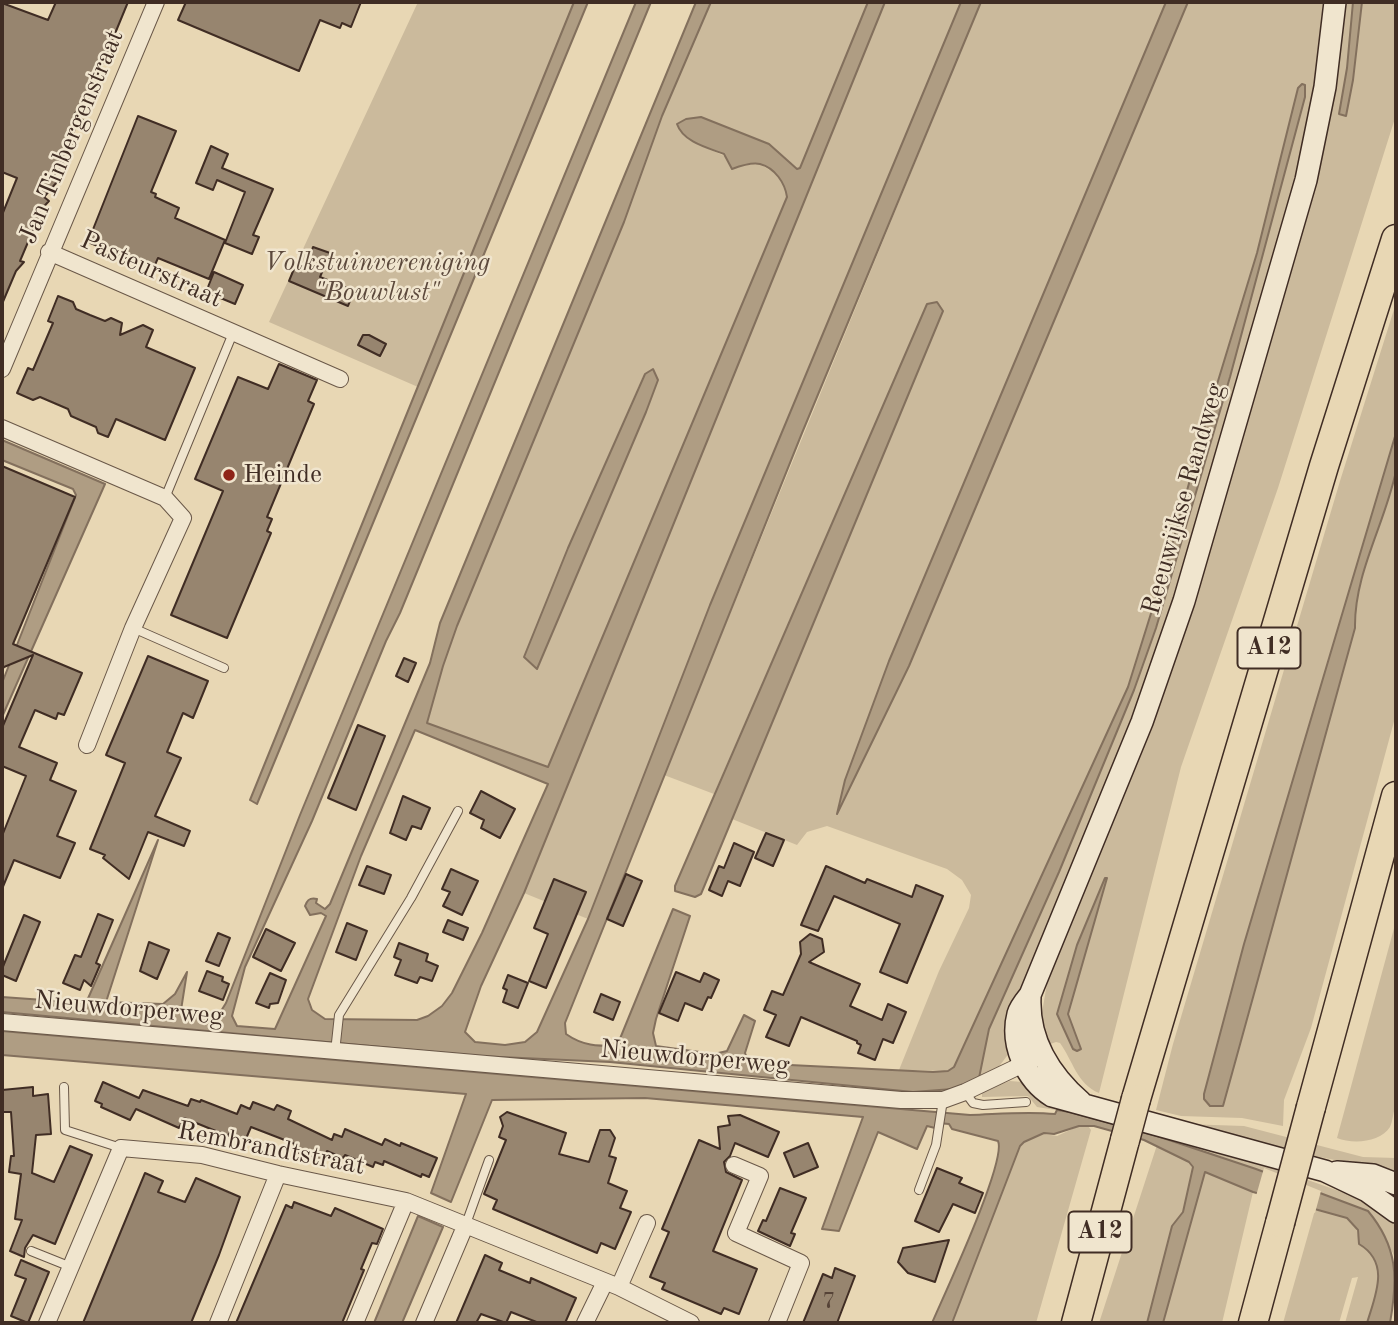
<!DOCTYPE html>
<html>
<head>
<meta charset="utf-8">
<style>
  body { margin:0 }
  #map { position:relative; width:1398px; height:1325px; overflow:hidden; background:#e8d7b4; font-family:"Old Standard TT",serif }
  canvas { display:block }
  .frame { position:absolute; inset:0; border:4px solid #402d24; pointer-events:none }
</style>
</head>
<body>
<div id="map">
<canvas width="1398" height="1325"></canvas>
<div class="frame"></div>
</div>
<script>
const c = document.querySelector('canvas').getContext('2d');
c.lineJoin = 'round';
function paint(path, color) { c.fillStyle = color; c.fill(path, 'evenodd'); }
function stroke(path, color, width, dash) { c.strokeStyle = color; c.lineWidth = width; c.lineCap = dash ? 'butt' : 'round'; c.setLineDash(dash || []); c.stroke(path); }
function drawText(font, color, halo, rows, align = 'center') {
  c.font = font + ' "Old Standard TT",serif'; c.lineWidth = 5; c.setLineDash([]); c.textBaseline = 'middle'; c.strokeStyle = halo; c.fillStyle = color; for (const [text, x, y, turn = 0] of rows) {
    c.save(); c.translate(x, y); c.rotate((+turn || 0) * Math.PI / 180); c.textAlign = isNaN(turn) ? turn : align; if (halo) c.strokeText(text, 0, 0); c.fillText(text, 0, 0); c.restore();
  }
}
const green = new Path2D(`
  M418,2H574L418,387L269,322Z
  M711,2H868L800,168L797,169L769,144L701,117L686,119L694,142L744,165L760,164L776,174L786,187L787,197L548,768L427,723L443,666L457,626L624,222L662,116ZM644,374L658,379L646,412L538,668L524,657L568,548Z
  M885,2H961L710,605L588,919L524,893Z
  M981,2H1166L889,661L845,780L839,810L909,666L1188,2H1323L1317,75L1293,188L1196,529L1146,684L1085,836L1016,1002L1010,1052L997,1069L979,1078L989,1029L1156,628L1230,377L1305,97L1302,85L1298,88L1257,253L1211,404L1168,559L1128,687L954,1067L948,1071L899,1070L939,971L969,908L971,895L962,880L947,869L827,826L807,832L797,845L732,819L943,311L937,302L927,304L714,794L664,775Z
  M1343,2H1353L1347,68L1339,113L1353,80L1362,2H1396V115L1278,488L1181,767L1099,1093C1077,1084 1073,1061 1060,1043L1056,1042L1045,1046L1041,1019L1048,977L1159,706L1203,569Z
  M1396,303V433L1244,944L1204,1096L1207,1103L1223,1106L1355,628C1354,578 1381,517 1396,470V714L1311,1028L1284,1100L1283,1126L1242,1118L1181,1116L1156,1110L1173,1044L1340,481Z
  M1396,921V1105C1393,1111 1393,1121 1390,1127C1380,1143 1352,1144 1337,1138Z
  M1010,1081L1022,1082L1075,1113L1037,1107L1028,1096L982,1097V1091Z
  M1184,1124L1244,1126L1363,1157L1396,1158V1177L1354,1164L1266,1146Z
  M1079,1126H1088L1091,1130L1036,1323H952L1020,1146L1024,1142L1045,1132V1134L1057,1136Z
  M1157,1136L1257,1162L1336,1190L1370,1203L1396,1221V1259L1374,1218L1368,1211L1256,1169Z
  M1157,1145L1189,1162L1193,1169L1183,1212L1172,1226L1147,1323H1099Z
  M1205,1172L1253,1192L1222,1323H1163Z
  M1315,1210C1340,1215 1358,1214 1359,1244C1391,1263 1375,1296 1367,1323H1345L1358,1277L1352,1278L1339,1323H1283Z`);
const water = new Path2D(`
  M574,2H588L257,804L250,800Z
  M636,2H651L400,613L386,641L312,821L245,967L232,1016L237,1026L275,1029L326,916L321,913L310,915L305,906C307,900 310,897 317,899L316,903L325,909L330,904L430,663L440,623L696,2H711L662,116L624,222L457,626L443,666L427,723L548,767L787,197C785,183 775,168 760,164C751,162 740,166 732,169L724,154C708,148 683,142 677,124L686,119L701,117L769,144L797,169L800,168L868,2H885L524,893L481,986L465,1032L475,1042L505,1045L525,1042L537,1032L588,919L710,605L961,2H981L802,433L565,1023L566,1034C583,1046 597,1046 617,1046L673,909L690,916L656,1019L653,1033L656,1046L714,1054L727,1051L744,1015L755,1021L745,1053L749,1063L933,1072L948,1071L954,1067L1128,687L1168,559L1211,404L1257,253L1298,88L1302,84L1305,85V97L1230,377L1156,628L1134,690L1059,872L989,1029L979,1078L953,1089L913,1092L610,1062L478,1056L2,1012V997L86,1003L158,840L106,1002L163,1004L175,994L187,972L181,1010L188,1017L216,1019L226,1003L300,815ZM415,730L548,784L482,933L452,993L442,1006L428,1016L417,1020L325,1019L312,1010L308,999L361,856Z
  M1166,2H1188L909,666L837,814L845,780L889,661Z
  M1353,2H1362L1353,80L1346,116L1339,114L1347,68Z
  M937,302L943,311L701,894L695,897L675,891V886L927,304Z
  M653,369L658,380L646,412L537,669L524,657L568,548L645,374Z
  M1396,433C1396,445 1398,459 1396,471C1385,524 1354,573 1355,628L1223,1106H1210L1204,1099V1094L1244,944Z
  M2,440L105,484L2,717V683L76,495L73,489L2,460Z
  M1105,878H1107L1068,1014L1081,1049L1077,1051L1073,1049L1057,1014L1077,945Z
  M2,1031L970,1115C999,1114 1028,1111 1055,1114L1057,1110L1070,1112L1157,1136L1256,1169L1368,1211C1398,1247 1398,1278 1390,1323H1367C1375,1296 1391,1263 1359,1244L1358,1230L1347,1218L1253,1192L1205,1172L1163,1323H1147L1172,1226L1183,1212L1193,1167L1189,1162L1144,1140L1094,1126H1079L1054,1134L1044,1133L1024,1142L1020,1146L952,1323H932C944,1295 1007,1161 998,1141L952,1129L949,1124L938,1123L935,1128L927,1126L917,1149L878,1132L839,1231L822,1229L863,1117L645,1098L492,1100L451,1202L431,1193L466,1094L2,1055Z
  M418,1216L443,1227L402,1323H374Z`);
const pier = new Path2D(`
  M1264,1168L1321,1191L1315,1213L1256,1196Z`);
const building = new Path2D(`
  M56,2H128L107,53L110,55L102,64L88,98L91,102L83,110L75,113L83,120L75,129L69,143L73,146L65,154L56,157L65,164L51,178L57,182L44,197L49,201L36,215L42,220L34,228L20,261L24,262L16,271L2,304V215L17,178L2,172V3L48,20Z
  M186,2H361L351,27L342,23L340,28L320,20L299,71L178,20Z
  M138,116L176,131L151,192L156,194L155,197L179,208L175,218L225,240L209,279L158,258L154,267L133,261L88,242Z
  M211,146L228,154L222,168L273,189L253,235L259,237L252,254L225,243L245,192L217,180L213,190L196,183Z
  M313,247L330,253L320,277L354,291L348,306L289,281L296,264L305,268Z
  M214,272L243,285L235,304L206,292Z
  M58,296L73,302L76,309L90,315L105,321L111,318L122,323L120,335L143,325L153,330L146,347L195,368L165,440L116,419L108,437L98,433L96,427L71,416L68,409L40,397L33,400L17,393L28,368L33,370L53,323L48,321Z
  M363,335H369L386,344L380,356L358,345Z
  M279,364L317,380L308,401L314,404L267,517L272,519L267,531L271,533L227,638L171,615L223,491L195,479L238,377L268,389Z
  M2,466L75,497L13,644L82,673L64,715L58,713L56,719L35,710L19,747L57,763L50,780L76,791L57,836L75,843L60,878L14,860L2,889V836L26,776L2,766V728L33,655L4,667L2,670Z
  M148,656L208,681L193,718L183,713L167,752L181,758L155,816L190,831L184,846L148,832L129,879L103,858L105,855L90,849L125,763L106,755Z
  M404,658L416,663L408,682L396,676Z
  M358,725L385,736L356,810L328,798Z
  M481,791L515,809L500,838L481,828L484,820L470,813Z
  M403,796L430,808L421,829L412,826L406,840L390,833Z
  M766,833L784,840L773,866L755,858Z
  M734,843L754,852L740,886L728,881L722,896L709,890L719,866L724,868Z
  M367,866L391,875L384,894L359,885Z
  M826,866L865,883L867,879L912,897L916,885L943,896L907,983L880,972L900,924L834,896L818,931L801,925Z
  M451,869L478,881L462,915L443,906L450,892L442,889Z
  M626,874L642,881L623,926L607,919Z
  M554,879L586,892L546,988L529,981L548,934L534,928Z
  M98,914L113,920L96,963L100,965L91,986L84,980L80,990L63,983L75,955L81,957Z
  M24,915L40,922L16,981L2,975V969Z
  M448,920L468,928L463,940L443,932Z
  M347,923L367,931L356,960L336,952Z
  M266,929L295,943L281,971L253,957Z
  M218,933L230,938L219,966L206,961Z
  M810,934L822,939L824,952L809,962L860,984L850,1006L882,1020L888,1004L906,1012L893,1043L883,1039L875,1060L858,1053L861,1045L857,1043V1041L801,1017L789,1046L766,1037L776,1015L764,1010L772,991L783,995L801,954L800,942Z
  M149,942L169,950L157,979L140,971Z
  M399,943L428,954L426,961L438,966L432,981L420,977L417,983L395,975L401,960L394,957Z
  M207,971L223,977L222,981L229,984L223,1000L199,991Z
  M676,972L700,982L704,973L719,980L711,998L708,997L702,1010L685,1003L678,1021L659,1013Z
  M270,973L286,980L278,1003L270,1004L269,1008L256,1003Z
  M508,975L528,983L518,1008L503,1002L507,990L503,988Z
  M601,994L620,1002L613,1020L594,1012Z
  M103,1082L139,1098L143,1090L188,1106L191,1099L200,1102L201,1100L237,1114L241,1105L250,1109L253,1102L274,1110L277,1105L291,1111L288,1119L332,1140L334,1134L342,1137L345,1129L382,1145L385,1139L400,1146L401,1143L437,1158L429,1177L422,1174L421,1177L384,1161L383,1165L375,1162L373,1167L345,1155L343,1158L327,1151L323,1162L292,1150L295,1144L251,1127L245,1141L229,1134L228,1136L184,1118L179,1128L136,1109L130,1120L101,1107L102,1104L95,1101Z
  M33,1087V1096L48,1094L51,1134L36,1135L32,1173L54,1182L70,1146L92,1155L55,1244L33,1235L25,1248L24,1257L10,1251L22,1220L15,1219L21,1174L9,1172L11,1156H14L11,1112H2V1090Z
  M507,1112L566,1133L559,1154L589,1162L600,1130H610L615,1138L609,1156L616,1158L608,1183L627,1191L620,1208L631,1212L615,1249L601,1243L597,1253L493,1209L497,1200L484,1194L506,1140L499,1137L503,1126L500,1117Z
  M740,1115L779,1132L768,1157L735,1143L730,1156L724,1162L726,1172L742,1180L713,1251L757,1269L739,1314L724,1308L721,1314L662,1289L665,1283L650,1277L669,1232L662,1229L699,1140L720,1149L718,1127L730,1125L728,1116Z
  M808,1143L818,1167L794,1177L784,1153Z
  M937,1168L962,1178L959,1183L983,1193L975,1213L953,1204L939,1232L915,1221Z
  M145,1173L163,1181L158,1192L185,1202L196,1178L240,1197L219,1255L191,1323H83Z
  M780,1188L806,1198L791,1233L795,1234L790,1246L758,1231L763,1220L766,1221Z
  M294,1202L331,1216L335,1208L383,1229L377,1244L372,1243L361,1269L364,1270L342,1323H236L286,1205L292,1208Z
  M949,1240L935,1282L908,1273L898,1262L903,1248Z
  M485,1255L502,1263L499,1270L530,1283L531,1278L576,1298L565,1323H539L511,1312L506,1323L481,1314L476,1323H456Z
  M21,1260L49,1272L28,1323L11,1316L26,1279L15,1275Z
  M835,1268L855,1276L837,1323H803L823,1274L832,1278Z`);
const lane = new Path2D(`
  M165,498L233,333
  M133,628L224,668
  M335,1052L339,1015L411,898L458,811
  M64,1087L65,1130L121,1148
  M965,1092L973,1103L983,1105L1026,1102
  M919,1190L936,1145L943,1100
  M466,1224L489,1160
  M31,1251L71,1267`);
const street = new Path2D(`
  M49,252L340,379
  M2,369L156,2
  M2,428L165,498L183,518L133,628L87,745
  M2,1022L901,1100H943L965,1092L1034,1059
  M734,1165L760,1176L736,1233L801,1263L777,1323
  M619,1287L647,1223
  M47,1323L121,1148L202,1155L278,1174L406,1201L619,1287L691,1323
  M218,1323L278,1174
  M355,1323L406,1201
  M424,1323L466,1224
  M585,1323L605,1282`);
const secondary = new Path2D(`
  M1335,2L1325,87L1306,180L1184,601L1142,722L1030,995C1026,1000 1020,1007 1018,1014C1010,1044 1026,1080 1052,1096L1325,1171L1367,1191L1396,1212
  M1030,997C1028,1040 1049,1074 1081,1102
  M1337,1172L1373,1175L1396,1184`);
const highway = new Path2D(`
  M1136,1099L1324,466L1396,239
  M1311,1107L1396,796
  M1076,1323L1125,1140
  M1253,1323L1280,1223`);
const highwayBridge = new Path2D(`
  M1125,1140L1136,1099
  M1280,1223L1311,1107`);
const markers = [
  [229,475,7,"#8f2418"]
];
const numberNames = [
  ["7",829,1302]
];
const shields = [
  [1269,648,63],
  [1100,1232,63]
];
const shieldNames = [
  ["A12",1269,648],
  ["A12",1100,1232]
];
const streetNames = [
  ["Jan Tinbergenstraat",72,137,-67],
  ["Pasteurstraat",151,270,24],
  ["Reeuwijkse Randweg",1184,499,-74],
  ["Nieuwdorperweg",129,1009,5],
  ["Nieuwdorperweg",695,1058,5],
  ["Rembrandtstraat",271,1149,11]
];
const parkNames = [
  ["Volkstuinvereniging",377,263],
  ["\"Bouwlust\"",377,293]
];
const poiNames = [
  ["Heinde",243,475]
];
paint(green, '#cbba9c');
paint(water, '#af9d83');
stroke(water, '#83705d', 2);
paint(pier, '#e8d7b4');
paint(building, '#97856f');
stroke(building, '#402d24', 2);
stroke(lane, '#6a5848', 10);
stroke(street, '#6a5848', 18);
stroke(secondary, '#402d24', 24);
stroke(highway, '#402d24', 31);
stroke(lane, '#f0e5ce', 8);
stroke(street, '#f0e5ce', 16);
stroke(secondary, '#f0e5ce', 21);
stroke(highway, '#e8d7b4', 28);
stroke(highwayBridge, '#402d24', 31, []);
stroke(highwayBridge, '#e8d7b4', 28);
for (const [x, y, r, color] of markers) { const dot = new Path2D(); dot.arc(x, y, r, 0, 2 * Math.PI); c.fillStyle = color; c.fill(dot); stroke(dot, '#f0e5ce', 2.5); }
drawText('23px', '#564337', null, numberNames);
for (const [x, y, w] of shields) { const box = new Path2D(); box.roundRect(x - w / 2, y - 20.5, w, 41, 5); c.fillStyle = '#f0e5ce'; c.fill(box); stroke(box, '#402d24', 2); }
drawText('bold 24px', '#402d24', null, shieldNames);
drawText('26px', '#402d24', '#f0e5ce', streetNames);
drawText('italic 26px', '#5c493c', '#f0e5ce', parkNames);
drawText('26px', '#402d24', '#f0e5ce', poiNames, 'left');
</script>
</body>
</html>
